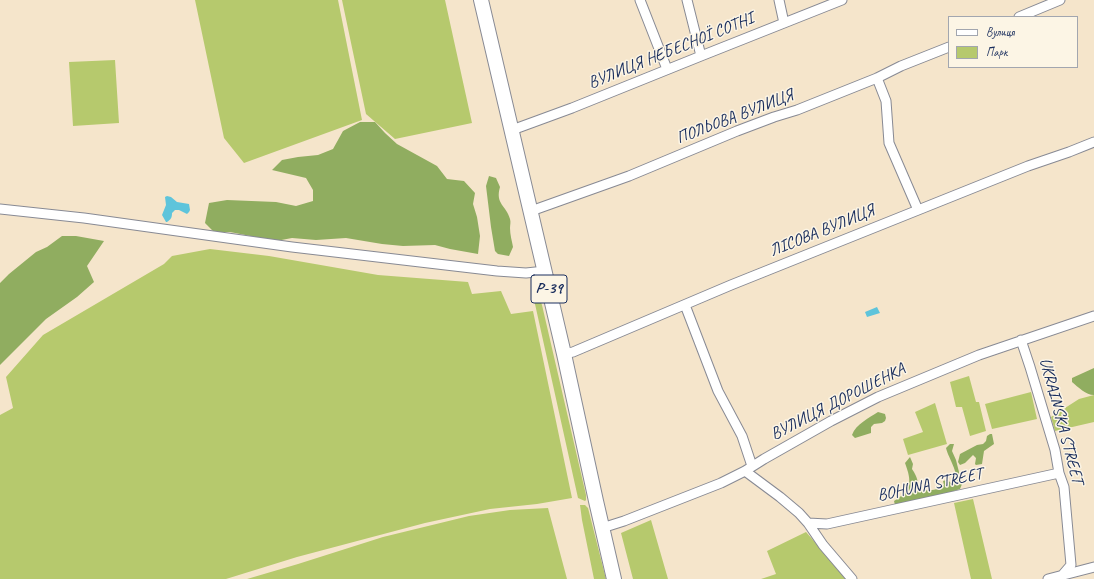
<!DOCTYPE html>
<html>
<head>
<meta charset="utf-8">
<style>
  body { margin:0 }
  #map { position:relative; width:1094px; height:579px; overflow:hidden; background:#f5e5cb; font-family:Caveat,sans-serif }
  canvas { display:block }
  .legend { position:absolute; left:948px; top:16px; width:130px; height:52px; box-sizing:border-box; background:#fcf5e5; border:1px solid #a2a6af; margin:0; padding:5px 7px; list-style:none; font-size:12px; color:#1b2f5e }
  .legend li { display:flex; align-items:center; gap:8px; height:20px }
  .legend b { width:20px; border:1px solid #a2a6af }
</style>
</head>
<body>
<div id="map">
<canvas width="1094" height="579"></canvas>
<ul class="legend">
<li><b style="height:5px;background:#fff"></b>Вулиця</li>
<li><b style="height:11px;background:#b6c96d"></b>Парк</li>
</ul>
</div>
<script>
const c = document.querySelector('canvas').getContext('2d');
c.lineJoin = 'round';
function paint(path, color) { c.fillStyle = color; c.fill(path, 'evenodd'); }
function stroke(path, color, width, dash) { c.strokeStyle = color; c.lineWidth = width; c.lineCap = dash ? 'butt' : 'round'; c.setLineDash(dash || []); c.stroke(path); }
function drawText(font, color, halo, rows, align = 'center') {
  c.font = font + ' Caveat,sans-serif'; c.lineWidth = 3; c.setLineDash([]); c.textBaseline = 'middle'; c.strokeStyle = halo; c.fillStyle = color; for (const [text, x, y, turn = 0] of rows) {
    c.save(); c.translate(x, y); c.rotate((+turn || 0) * Math.PI / 180); c.textAlign = isNaN(turn) ? turn : align; if (halo) c.strokeText(text, 0, 0); c.fillText(text, 0, 0); c.restore();
  }
}
const green = new Path2D(`
  M195,0H338L362,120L244,163L224,138Z
  M342,0H445L472,123L395,139L366,114Z
  M115,60L119,123L73,126L69,62Z
  M210,249L269,256L378,275L468,282L472,294L501,291L511,314L533,311L572,498L537,504L490,509L425,523L297,557L226,579H0V415L13,408L6,377L43,335L164,264L172,256Z
  M531,286L534,287L538,293L542,305L586,495V500L585,501L578,498Z
  M969,376L976,402H979L986,431L970,436L962,407H956L950,382Z
  M1031,392L1037,419L992,429L985,404Z
  M1094,395V422L1055,431L1051,417L1079,399Z
  M935,403L947,444L908,455L903,439L923,432L915,412Z
  M973,499L992,579H971L954,503Z
  M580,505H585L588,508L606,579H594L582,520Z
  M548,508L567,579H247L298,564L383,537L469,516L510,510Z
  M651,520L668,579H633L621,533Z
  M806,532L847,579H761L776,574L767,551Z`);
const forest = new Path2D(`
  M360,122H375L385,133L397,144L437,166L447,179L464,181L475,193L473,204L477,217L480,236L478,254L450,249L435,245L403,246L382,244L346,238L316,240L292,238L276,241L230,232H214L205,223L209,203L227,200L276,202L296,206L313,201V190L306,178L272,170L282,160L298,157L318,155L333,149L343,131Z
  M489,176L496,178L500,187C495,204 506,205 510,219C511,222 510,225 510,228C510,235 512,241 513,247L509,256L498,254L495,251L491,227L486,186Z
  M62,236H76L104,241L87,266L94,282L77,297L46,319L0,365V283L9,274L36,252L47,247Z
  M1094,368V395C1086,395 1078,387 1072,382V378Z
  M878,412L885,414L886,418L885,421L882,423L874,424L871,427V433L855,438L852,435C856,424 869,418 878,412Z
  M990,434H992L994,444L984,451L982,464L976,465L975,464L976,458L973,455L965,463L960,465L958,462L960,454L977,445L983,444L986,441L987,436Z
  M950,444H954L952,451L956,460L962,484L960,489L924,501L905,502L895,505L894,501C912,490 912,482 905,463L910,457L913,464L912,469C918,477 917,483 922,490C930,491 938,490 944,485L943,481C948,479 950,482 953,485L955,484C959,471 949,460 946,448Z`);
const water = new Path2D(`
  M167,196L171,197L177,202L189,204L190,210L189,212L187,214L179,210H175L172,213C172,218 171,219 167,222H166L162,215L166,205L165,197Z
  M877,307L880,313L867,317L865,312Z`);
const minor = new Path2D(`
  M640,0L667,69
  M687,0L701,56
  M779,0L784,23
  M1019,17L1060,0
  M877,78L886,101L889,143L918,210
  M512,130L572,108L701,56L842,0
  M0,209L84,218L292,247L497,271L526,273L545,271
  M531,211L629,176L737,131L774,117L797,110L877,78L901,66L949,47
  M685,305L718,391L742,436L752,466
  M1021,340L1030,367L1055,450L1059,473L1064,487L1071,565L1059,579
  M564,354L573,352L731,285L1028,166L1069,152L1094,142
  M745,471L780,497L799,513L808,523L823,545L852,579
  M808,523L827,524L1059,473
  M602,528L624,521L721,483L745,471L764,459L831,421L878,397L979,355L1094,316
  M1048,579L1094,567`);
const primary = new Path2D(`
  M481,0L564,354L596,501L614,579`);
const shields = [
  [549,289,36]
];
const shieldNames = [
  ["Р-39",549,289]
];
const streetNames = [
  ["ВУЛИЦЯ НЕБЕСНОЇ СОТНІ",671,51,-22],
  ["ПОЛЬОВА ВУЛИЦЯ",735,117,-21],
  ["ЛІСОВА ВУЛИЦЯ",822,231,-22],
  ["ВУЛИЦЯ ДОРОШЕНКА",838,402,-27],
  ["UKRAINSKA STREET",1061,421,75],
  ["BOHUNA STREET",930,485,-12]
];
paint(green, '#b6c96d');
paint(forest, '#90ad60');
paint(water, '#5ec4db');
stroke(minor, '#888a94', 11);
stroke(primary, '#888a94', 16);
stroke(minor, '#fff', 9);
stroke(primary, '#fff', 14);
for (const [x, y, w] of shields) { const box = new Path2D(); box.roundRect(x - w / 2, y - 14, w, 28, 3); c.fillStyle = '#fcf5e5'; c.fill(box); stroke(box, '#1b2f5e', 1); }
drawText('bold 16px', '#1b2f5e', null, shieldNames);
drawText('17px', '#1b2f5e', '#fcf5e5', streetNames);
</script>
</body>
</html>
